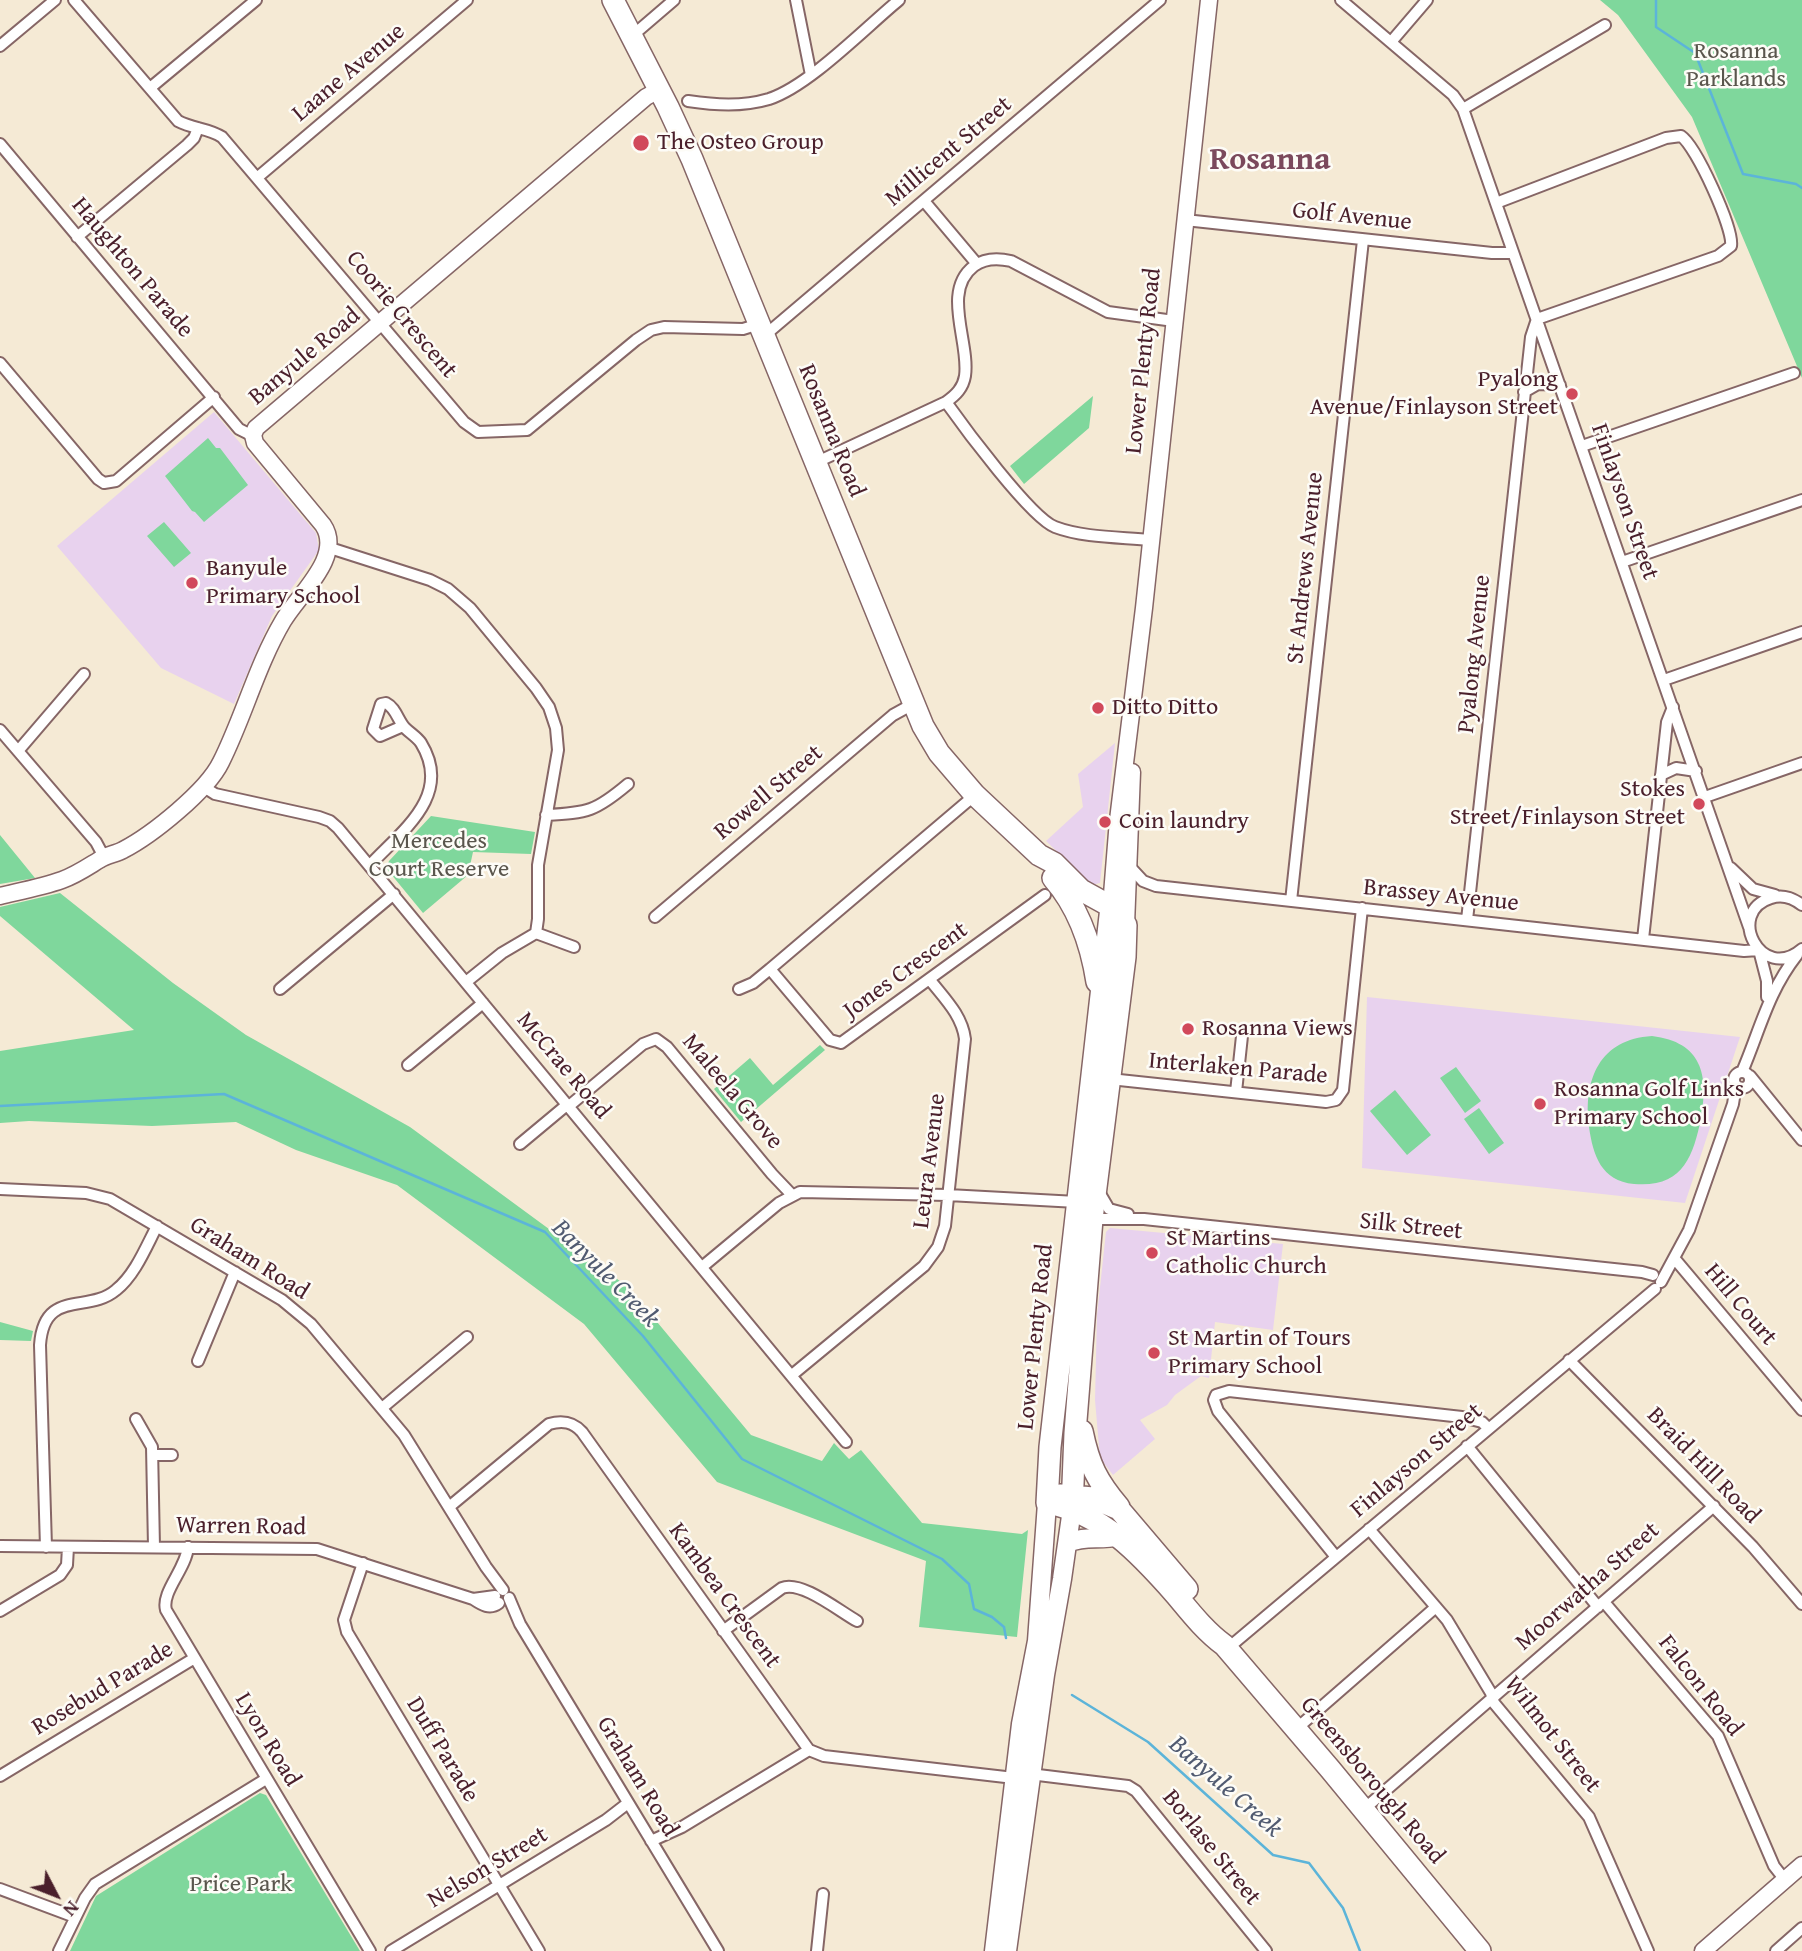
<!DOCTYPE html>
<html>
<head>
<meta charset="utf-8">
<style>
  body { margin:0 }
  #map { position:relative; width:1802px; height:1951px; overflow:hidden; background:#f5ead5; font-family:"Gentium Book Plus",serif }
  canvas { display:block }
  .north { position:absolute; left:21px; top:1860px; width:70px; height:70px; -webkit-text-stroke:5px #fdfcf7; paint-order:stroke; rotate:132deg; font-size:19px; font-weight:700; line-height:28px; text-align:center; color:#4a1f2b }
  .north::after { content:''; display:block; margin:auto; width:24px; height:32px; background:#4a1f2b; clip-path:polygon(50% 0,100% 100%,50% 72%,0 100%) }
</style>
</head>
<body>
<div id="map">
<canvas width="1802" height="1951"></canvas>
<div class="north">N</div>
</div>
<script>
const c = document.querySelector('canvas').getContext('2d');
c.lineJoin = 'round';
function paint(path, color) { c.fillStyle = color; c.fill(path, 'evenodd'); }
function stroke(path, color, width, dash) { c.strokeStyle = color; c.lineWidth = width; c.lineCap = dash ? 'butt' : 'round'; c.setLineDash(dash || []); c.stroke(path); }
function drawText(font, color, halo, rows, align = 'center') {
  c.font = font + ' "Gentium Book Plus",serif'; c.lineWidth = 5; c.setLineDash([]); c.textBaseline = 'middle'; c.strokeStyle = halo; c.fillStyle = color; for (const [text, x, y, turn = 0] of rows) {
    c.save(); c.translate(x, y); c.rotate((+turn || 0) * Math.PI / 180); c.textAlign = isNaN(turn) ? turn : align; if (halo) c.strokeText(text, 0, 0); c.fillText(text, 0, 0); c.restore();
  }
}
const built = new Path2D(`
  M214,412L316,533L319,550L272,616L234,704L161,668L57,546Z
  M1115,743L1100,883L1092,885L1046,841L1083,807L1078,774Z
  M1367,997L1740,1037L1685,1203L1362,1168Z
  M1110,1228L1283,1244L1273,1330L1215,1322L1209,1378L1201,1376L1175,1395L1167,1405L1140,1420L1155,1439L1113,1475L1100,1458L1095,1400L1097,1315L1106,1232Z`);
const green = new Path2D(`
  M1600,0H1802V378L1692,117L1618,15Z
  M1093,396L1089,428L1024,484L1010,466Z
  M208,438L216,448H220L248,485L204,522L195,512L192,511L165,476Z
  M164,522L191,553L174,567L147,536Z
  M431,816L535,832L531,854L473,852L468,875L423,913L386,868L389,861Z
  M0,835L35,878L0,884Z
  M60,893L173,983L246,1035L410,1127L628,1287L751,1435L822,1461L834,1443L849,1459L861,1450L922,1523L1022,1534L1028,1530L1017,1637L919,1627L926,1561L717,1482L584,1324L397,1185L296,1150L236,1122L152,1126L29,1121L0,1123V1051L134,1030L0,916V907Z
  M1652,1036C1702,1042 1709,1075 1701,1118C1693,1158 1682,1188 1634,1184C1601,1181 1593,1155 1589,1127C1583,1079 1600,1039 1652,1036Z
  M820,1045L825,1050L741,1122L714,1089L750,1058L773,1085Z
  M1456,1067L1481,1101L1465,1113L1440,1078Z
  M1395,1090L1431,1135L1407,1155L1370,1111Z
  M1479,1108L1504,1143L1489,1154L1464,1119Z
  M0,1322L33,1331L31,1341L0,1340Z
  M260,1793L266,1795L360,1951H70L96,1896Z`);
const stream = new Path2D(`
  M1656,0V27L1695,53L1743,174L1796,184L1802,188
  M0,1106L224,1094L545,1232L643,1336L742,1459L942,1559L969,1584L974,1609L992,1617L1004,1627L1006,1638
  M1072,1695L1148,1742L1273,1855L1309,1863L1343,1908L1360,1951`);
const street = new Path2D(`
  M74,0L178,121C193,129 208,128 222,137L464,422L478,432L527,430L636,340L651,330L664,327L743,329L759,324
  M796,0L811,75
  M1341,0L1453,95L1463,109L1749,927
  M632,36L674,0
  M1391,42L1427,0
  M0,46L55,0
  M150,88L256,0
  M688,101C715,105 742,107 769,99C809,86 865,28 899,0
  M1463,109L1605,25
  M0,144L239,429L253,436
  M258,177L467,0
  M924,201L977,264
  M1496,203L1666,138L1681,136C1696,146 1734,229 1731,246L1718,256L1537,319
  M1185,220L1492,253H1513
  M77,237L187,145L194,138L198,128
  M764,336L1160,0
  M0,363L98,479L104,483L116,481L214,397
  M1524,392L1538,384L1560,385
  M946,402C963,426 1031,518 1055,527C1084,538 1121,537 1151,540
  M1582,446L1794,373
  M815,463L946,402C956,395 963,388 965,376C970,342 941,291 974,266C985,258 998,258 1011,261L1108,312L1174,321
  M330,548L430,580L448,589L470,608L536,688L549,707L556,728L558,750L538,865V919L536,933L502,953L466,982
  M1622,562L1802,500
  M1664,680L1802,632
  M0,730L96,842L104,857
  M18,751L84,674
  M1661,775L1676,768L1696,771
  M204,787L215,794L319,817L330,821L338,828L846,1442
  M975,795L770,969L830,1040L841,1043L1045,895
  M1705,797L1802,763
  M546,815C588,813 596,811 628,784
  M370,865C403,830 453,795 421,743C417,737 410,733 405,728C398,721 396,708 386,703L381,704L373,729L380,736L403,726
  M1130,867L1143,881L1156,886L1744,951L1759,950
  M1731,868L1753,889L1775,895
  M1291,901L1363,240
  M1802,905C1793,898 1783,894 1771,898C1725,912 1761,984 1802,949
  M655,917L893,715L913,704
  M1467,920L1531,337L1537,319
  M536,933L574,947
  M1643,939L1667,722L1673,707
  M1759,950L1767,981V997
  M280,989L394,894
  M739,989L753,983L770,969
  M408,1065L483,1003
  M1742,1072C1760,1030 1768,992 1797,955
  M1734 1080a8 8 0 1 1 16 0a8 8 0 1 1-16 0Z
  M1750,1076L1802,1140
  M1110,1079L1326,1102L1336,1100L1343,1090L1362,908
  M1236,1092L1242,1036
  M569,1106L643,1044L656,1039L667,1047L772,1174L792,1195
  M520,1144L568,1104
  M0,1189L86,1193L110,1199L282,1300L311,1324L404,1435L486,1567L503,1590
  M1099,1192L1109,1209L1128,1214
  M1092,1219H1144L1642,1272L1653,1275
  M1674,1258L1802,1410
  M702,1267L779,1203L800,1192L948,1195L1077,1202
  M1661,1282L1689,1230L1733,1104L1736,1085
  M1569,1360L1753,1547L1802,1604
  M198,1361L235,1272
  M792,1375L924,1266L938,1247L945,1226L965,1039C962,1015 944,998 930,980
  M382,1408L467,1337
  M136,1419L152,1447L154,1547
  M1467,1446L1598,1607
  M153,1455H172
  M449,1507L549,1424C563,1420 573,1422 582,1432L809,1750L824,1756L1014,1778
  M1369,1529L1447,1620L1491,1693L1494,1703L1589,1817L1648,1951
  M0,1546L317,1549L473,1599C482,1605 490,1610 499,1603
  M46,1547L40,1345C44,1288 88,1314 116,1290C135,1275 146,1247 157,1226
  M188,1547C186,1569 161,1592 166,1610L370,1951
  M1336,1557L1218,1411L1214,1400L1216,1395L1229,1391L1462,1417L1482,1422L1488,1428
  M363,1563L344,1620L347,1632L539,1951
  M509,1598L520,1624L718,1951
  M473,1599L495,1596
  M1604,1602L1718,1736L1774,1866L1785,1880
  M0,1611L60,1575L67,1565L68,1547
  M723,1631L782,1588C801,1580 839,1611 857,1621
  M1227,1649L1655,1289
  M1295,1730L1436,1607
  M1030,1774L1128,1786L1136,1791L1266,1951
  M0,1776L193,1659
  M1363,1810L1714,1506
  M651,1841L682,1827L809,1750
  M0,1889L75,1917
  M59,1951L85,1898L95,1884L266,1779
  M391,1951L606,1820L628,1803
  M817,1951L823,1894
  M1776,1951L1802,1928`);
const secondary = new Path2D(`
  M0,896C21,891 42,887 62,880C76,875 86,868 99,860C106,855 116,854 123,850C152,835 207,791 221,762C244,716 257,665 283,621C299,594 344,556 323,525L255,443L253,435L256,428L646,97L659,90
  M1111,907L1118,820L1144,608L1209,0
  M1126,925L1132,772
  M1703,1951L1802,1865`);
const primary = new Path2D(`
  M1068,1543C1085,1535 1101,1541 1118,1536
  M994,1951L1021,1724L1037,1641L1047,1503
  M1007,1951L1045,1675L1062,1579L1072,1509`);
const highway = new Path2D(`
  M613,0L668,107L692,159L923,726L939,753L975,795L1039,855L1054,863L1081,890L1110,906L1126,925L1125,957L1092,1219L1075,1433L1072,1509
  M1053,878C1079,908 1091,943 1097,982
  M1111,907L1050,1447L1047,1503C1102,1513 1140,1554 1176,1595C1191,1613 1205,1631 1224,1645L1330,1769L1480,1951
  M1082,1431C1089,1465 1097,1481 1119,1507
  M1060,1495L1093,1498L1119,1509L1187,1589`);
const markers = [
  [641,143,9,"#d1495b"],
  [1572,394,7,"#d1495b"],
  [192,583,7,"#d1495b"],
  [1098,708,7,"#d1495b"],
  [1699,804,7,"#d1495b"],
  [1105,822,7,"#d1495b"],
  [1188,1029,7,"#d1495b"],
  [1540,1104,7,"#d1495b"],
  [1152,1253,7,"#d1495b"],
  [1154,1353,7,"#d1495b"]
];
const parkNames = [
  ["Rosanna",1736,52],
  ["Parklands",1736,80],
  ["Mercedes",439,842],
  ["Court Reserve",439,870],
  ["Price Park",241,1885]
];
const streetNames = [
  ["Laane Avenue",349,73,-40],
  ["Millicent Street",949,152,-40],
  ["Golf Avenue",1352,217,6],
  ["Haughton Parade",132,268,50],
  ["Coorie Crescent",401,315,50],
  ["Banyule Road",305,357,-40],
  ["Lower Plenty Road",1144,361,-84],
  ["Rosanna Road",831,431,68],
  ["Finlayson Street",1624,502,71],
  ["St Andrews Avenue",1306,568,-84],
  ["Pyalong Avenue",1475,654,-84],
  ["Rowell Street",769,793,-40],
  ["Brassey Avenue",1441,896,6],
  ["Jones Crescent",906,971,-36],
  ["McCrae Road",563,1066,50],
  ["Interlaken Parade",1238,1069,5],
  ["Maleela Grove",732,1092,50],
  ["Leura Avenue",930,1161,-83],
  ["Silk Street",1411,1227,6],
  ["Graham Road",249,1259,32],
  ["Hill Court",1740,1305,50],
  ["Lower Plenty Road",1036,1337,-84],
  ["Finlayson Street",1417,1461,-40],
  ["Braid Hill Road",1703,1466,46],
  ["Warren Road",241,1527,1],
  ["Moorwatha Street",1588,1587,-41],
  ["Kambea Crescent",724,1596,54],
  ["Falcon Road",1700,1686,52],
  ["Rosebud Parade",103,1689,-31],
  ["Wilmot Street",1552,1735,52],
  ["Lyon Road",267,1740,59],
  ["Duff Parade",442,1750,59],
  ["Graham Road",637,1777,59],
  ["Greensborough Road",1372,1781,50],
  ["Borlase Street",1211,1848,51],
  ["Nelson Street",488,1868,-31]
];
const poiNames = [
  ["The Osteo Group",657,143],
  ["Pyalong",1558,380,"right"],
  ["Avenue/Finlayson Street",1558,408,"right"],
  ["Banyule",206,569],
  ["Primary School",206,597],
  ["Ditto Ditto",1112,708],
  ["Stokes",1685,790,"right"],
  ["Street/Finlayson Street",1685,818,"right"],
  ["Coin laundry",1119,822],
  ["Rosanna Views",1202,1029],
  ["Rosanna Golf Links",1554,1090],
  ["Primary School",1554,1118],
  ["St Martins",1166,1239],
  ["Catholic Church",1166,1267],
  ["St Martin of Tours",1168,1339],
  ["Primary School",1168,1367]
];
const waterNames = [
  ["Banyule Creek",605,1274,45],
  ["Banyule Creek",1225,1787,41]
];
const districtNames = [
  ["Rosanna",1270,161]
];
paint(built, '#e8d2ee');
paint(green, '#7fd79c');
stroke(stream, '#5cb4d9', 2.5);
stroke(street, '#866666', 14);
stroke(secondary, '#866666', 19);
stroke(primary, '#866666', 21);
stroke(highway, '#866666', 24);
stroke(street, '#fff', 10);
stroke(secondary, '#fff', 16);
stroke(primary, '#fff', 18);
stroke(highway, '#fff', 21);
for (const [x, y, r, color] of markers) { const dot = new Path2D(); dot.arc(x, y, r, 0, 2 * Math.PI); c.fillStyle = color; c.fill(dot); stroke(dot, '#fdfcf7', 2.5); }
drawText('24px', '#5a564d', '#fdfcf7', parkNames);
drawText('24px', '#4a1f2b', '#fdfcf7', streetNames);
drawText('24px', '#4a1f2b', '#fdfcf7', poiNames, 'left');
drawText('italic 26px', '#515b71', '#fdfcf7', waterNames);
drawText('bold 32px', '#7b495c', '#fdfcf7', districtNames);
</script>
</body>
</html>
